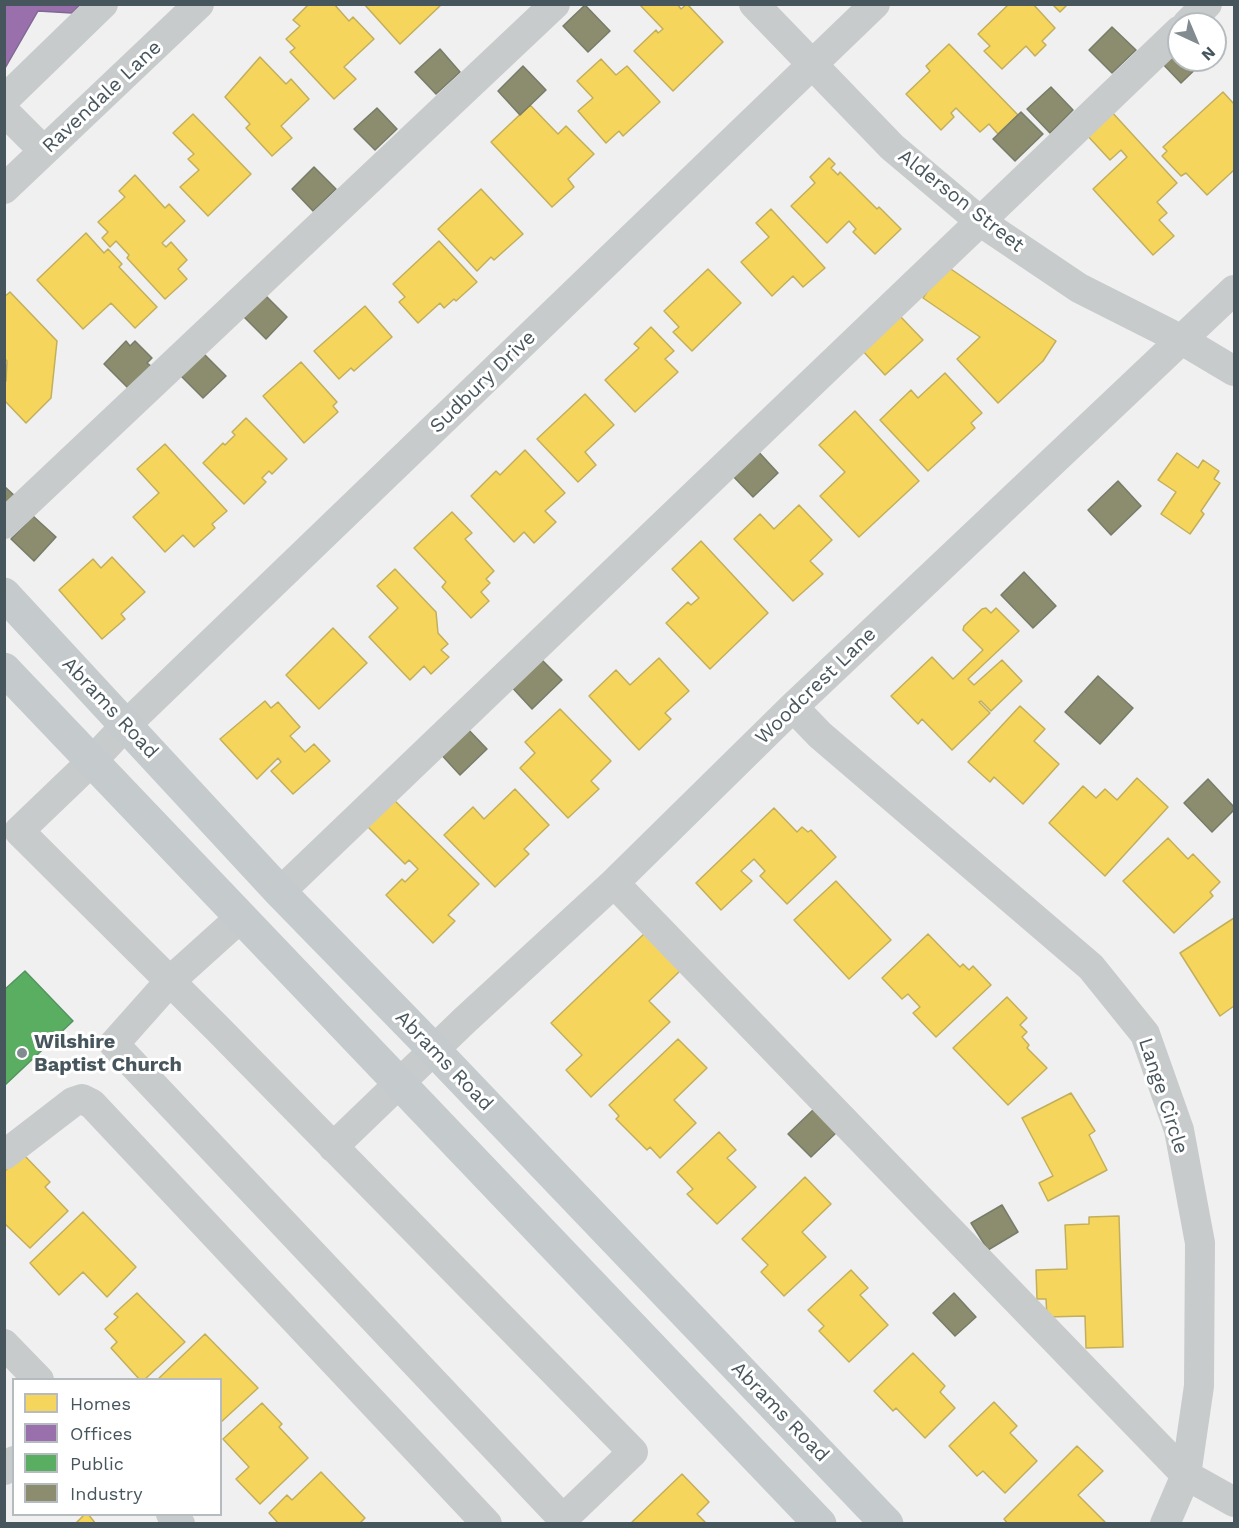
<!DOCTYPE html>
<html>
<head>
<meta charset="utf-8">
<style>
  body { margin:0 }
  #map { position:relative; width:1239px; height:1528px; overflow:hidden; background:#f1f0f0; font-family:"Work Sans",sans-serif }
  canvas { display:block }
  .frame { position:absolute; inset:0; border:6px solid #47565d; pointer-events:none }
  .legend { position:absolute; left:12px; top:1378px; width:210px; height:138px; box-sizing:border-box; background:#fff; border:2px solid #b5bbbe; margin:0; padding:8px 10px; list-style:none; font-size:18px; color:#47565d }
  .legend li { display:flex; align-items:center; gap:12px; height:30px }
  .legend b { width:30px; border:2px solid #b5bbbe }
  .north { position:absolute; left:1167px; top:12px; width:60px; height:60px; box-sizing:border-box; background:#fff; border:2px solid #b5bbbe; border-radius:50%; rotate:136deg; font-size:16px; font-weight:700; line-height:24px; text-align:center; color:#47565d }
  .north::after { content:''; display:block; margin:auto; width:21px; height:27px; background:#828c90; clip-path:polygon(50% 0,100% 100%,50% 72%,0 100%) }
</style>
</head>
<body>
<div id="map">
<canvas width="1239" height="1528"></canvas>
<div class="frame"></div>
<ul class="legend">
<li><b style="height:16px;background:#f6d55c"></b>Homes</li>
<li><b style="height:16px;background:#9970ab"></b>Offices</li>
<li><b style="height:16px;background:#5aae61"></b>Public</li>
<li><b style="height:16px;background:#8c8c6e"></b>Industry</li>
</ul>
<div class="north">N</div>
</div>
<script>
const c = document.querySelector('canvas').getContext('2d');
c.lineJoin = 'round';
function paint(path, color) { c.fillStyle = color; c.fill(path, 'evenodd'); }
function stroke(path, color, width, dash) { c.strokeStyle = color; c.lineWidth = width; c.lineCap = dash ? 'butt' : 'round'; c.setLineDash(dash || []); c.stroke(path); }
function drawText(font, color, halo, rows, align = 'center') {
  c.font = font + ' "Work Sans",sans-serif'; c.lineWidth = 6; c.setLineDash([]); c.textBaseline = 'middle'; c.strokeStyle = halo; c.fillStyle = color; for (const [text, x, y, turn = 0] of rows) {
    c.save(); c.translate(x, y); c.rotate((+turn || 0) * Math.PI / 180); c.textAlign = isNaN(turn) ? turn : align; if (halo) c.strokeText(text, 0, 0); c.fillText(text, 0, 0); c.restore();
  }
}
const homes = new Path2D(`
  M309,4H334L349,21L353,17L374,39L344,67L356,79L334,99L290,52L295,48L286,39L300,26L293,20Z
  M364,4H442L400,44Z
  M639,4H677L681,9L687,4L723,42L673,91L634,51L656,30L658,33L663,29Z
  M1009,4H1033L1055,28L1042,41L1046,45L1035,56L1026,46L1002,69L984,51L990,46L978,34Z
  M1052,4H1068L1060,12Z
  M949,44L1018,115L998,134L989,124L980,132L956,108L951,113L954,117L941,130L906,94L930,71L926,66Z
  M260,57L286,84L291,79L309,99L281,126L292,138L272,156L246,128L250,124L225,97Z
  M601,59L616,75L627,66L660,102L623,136L619,131L606,143L578,111L593,98L577,81Z
  M1223,92L1234,104V170L1207,195L1186,173L1181,176L1162,156L1167,151L1163,147Z
  M530,105L558,134L566,126L594,154L568,179L574,187L552,207L491,142Z
  M1110,110L1177,183L1157,202L1167,213L1159,220L1174,236L1153,255L1093,189L1127,157L1121,150L1110,160L1085,133Z
  M193,114L251,174L208,216L180,187L199,170L188,159L194,154L173,133Z
  M829,158L835,164L831,168L838,175L840,172L877,209L879,207L901,229L875,254L853,232L856,229L849,221L827,243L791,206L815,183L810,177Z
  M135,175L165,208L169,204L185,221L162,243L166,247L171,242L187,260L178,269L187,279L165,299L127,258L129,255L116,241L110,247L102,238L108,232L98,222L125,197L119,191Z
  M481,189L523,234L494,260L491,257L477,271L438,229Z
  M771,209L825,268L803,287L793,276L772,296L741,262L769,237L756,223Z
  M86,233L104,253L108,249L122,264L119,267L157,307L135,328L111,303L83,329L37,280Z
  M439,241L477,282L456,301L454,299L444,308L440,303L418,323L399,302L405,297L393,284Z
  M945,265L1056,341L1043,361L998,403L957,359L980,337L923,298Z
  M708,269L741,303L692,351L673,332L679,327L664,311Z
  M10,292L57,341L51,398L26,423L4,400V382L6,381L7,361L4,358V297Z
  M365,306L392,337L354,371L351,368L339,379L314,351Z
  M898,314L923,340L885,375L861,349Z
  M651,327L674,351L665,359L678,372L635,412L605,380L639,348L634,344Z
  M301,362L337,402L333,406L338,412L304,443L263,396Z
  M945,373L982,413L971,423L975,428L928,471L880,420L911,390L918,398Z
  M585,394L614,425L585,452L596,465L578,482L537,439Z
  M855,411L919,481L859,537L820,496L845,472L819,445Z
  M246,418L287,459L272,474L269,471L262,478L266,482L244,504L203,463L223,443L225,445L235,435L232,432Z
  M165,444L227,511L212,524L215,528L194,547L183,535L165,552L133,517L159,493L137,469Z
  M525,450L565,493L545,511L556,522L534,543L524,532L514,542L471,496L496,471L500,475Z
  M1177,453L1198,468L1203,460L1219,471L1214,479L1220,483L1201,511L1204,514L1190,534L1161,514L1176,492L1158,480Z
  M799,505L832,540L810,561L823,574L793,601L734,539L760,514L774,529Z
  M452,512L472,533L465,539L494,571L486,579L490,583L481,592L489,601L471,618L442,587L446,582L414,548Z
  M701,541L768,613L710,669L666,623L688,602L691,605L699,598L672,569Z
  M112,557L145,592L121,614L125,619L102,639L59,590L93,559L101,568Z
  M395,569L436,612L438,633L448,644L441,650L449,657L431,674L424,666L410,680L369,637L398,608L377,586Z
  M986,608L991,613L996,608L1019,631L968,679L974,685L1002,660L1022,681L991,711L981,701L979,702L990,713L952,750L922,719L918,724L891,696L932,657L953,679L983,650L963,630L964,626L982,609Z
  M333,628L367,663L319,709L286,675Z
  M659,658L689,691L665,713L671,719L639,750L589,696L616,670L630,685Z
  M265,701L271,708L278,702L300,727L290,736L305,752L314,744L330,761L293,794L271,771L281,762L278,758L257,779L220,739Z
  M1020,706L1045,729L1034,741L1059,764L1023,804L994,777L990,782L968,762Z
  M560,709L611,761L591,781L599,789L568,818L520,768L535,753L525,742Z
  M1137,778L1168,807L1105,876L1049,823L1083,786L1096,798L1105,789L1117,800Z
  M515,789L549,825L524,849L529,854L495,887L444,835L473,807L484,819Z
  M390,796L479,884L448,915L455,921L433,943L386,895L402,879L405,882L418,869L409,860L405,864L364,823Z
  M774,808L797,832L802,827L808,832L811,830L836,857L787,904L760,876L765,871L754,859L741,871L752,881L721,910L696,883Z
  M1168,838L1188,859L1193,854L1220,882L1210,892L1213,896L1174,933L1123,881Z
  M836,881L891,940L849,979L794,920Z
  M1234,918V1006L1220,1016L1180,953Z
  M645,933L681,970L649,1001L670,1022L591,1097L566,1070L582,1055L551,1023Z
  M928,934L960,967L963,964L969,970L973,966L991,985L936,1037L913,1013L920,1007L908,994L902,999L882,978Z
  M1007,997L1027,1018L1020,1025L1027,1032L1022,1037L1029,1045L1027,1048L1047,1068L1008,1105L953,1048Z
  M678,1039L707,1068L674,1100L696,1123L660,1158L650,1147L647,1150L616,1119L619,1116L609,1105Z
  M1071,1093L1095,1131L1089,1135L1107,1170L1048,1201L1039,1183L1053,1176L1022,1118Z
  M719,1132L736,1150L727,1158L756,1187L717,1224L687,1194L693,1189L677,1172Z
  M23,1154L50,1182L45,1187L68,1211L30,1248L4,1223V1172Z
  M805,1177L831,1204L802,1232L826,1257L784,1296L761,1272L768,1265L742,1239Z
  M83,1212L136,1267L107,1297L83,1272L59,1295L30,1263Z
  M1119,1216L1123,1347L1086,1348L1085,1316L1047,1317L1046,1299H1037L1036,1270L1067,1269L1065,1225L1089,1224V1217Z
  M851,1270L868,1288L860,1295L888,1325L849,1362L819,1331L824,1326L808,1310Z
  M137,1293L185,1342L144,1380H140L111,1348L117,1342L105,1329L118,1317L114,1314Z
  M205,1334L258,1388L220,1423V1380H157Z
  M913,1353L945,1386L940,1392L955,1408L925,1438L896,1408L893,1411L874,1391Z
  M994,1402L1017,1426L1010,1433L1037,1461L1005,1493L983,1471L977,1476L949,1446Z
  M262,1403L282,1424L279,1427L308,1458L260,1504L236,1479L249,1467L223,1439Z
  M1077,1446L1103,1471L1078,1495L1105,1522L1103,1524H1008L1004,1519Z
  M321,1472L365,1518L359,1524H279L269,1513L287,1495L292,1500Z
  M682,1474L709,1502L697,1514L707,1524H633L632,1522Z
  M85,1514H88L96,1524H75Z`);
const offices = new Path2D(`
  M4,4H81L72,13L38,11L4,70Z`);
const public = new Path2D(`
  M25,971L73,1021L4,1086V990Z`);
const industry = new Path2D(`
  M585,5L610,31L588,52L563,26Z
  M1112,27L1136,50L1112,73L1089,50Z
  M1179,40V60H1205L1181,83L1159,60Z
  M440,49L460,72L436,94L415,72Z
  M523,66L546,90L520,115L498,91Z
  M1051,87L1073,110L1050,133L1027,109Z
  M377,108L397,129L375,150L354,129Z
  M1021,112L1043,134L1015,161L993,139Z
  M314,167L336,189L313,211L292,189Z
  M264,294L287,317L266,339L243,316Z
  M126,341L130,346L135,341L152,358L147,363L151,366L129,389L104,364Z
  M203,353L226,376L203,398L180,375Z
  M755,448L778,473L753,497L729,472Z
  M1118,481L1141,506L1111,535L1088,510Z
  M4,486L16,497L4,508Z
  M33,516L56,537L34,561L11,539Z
  M1024,572L1056,606L1033,628L1001,595Z
  M537,655L562,680L532,709L508,683Z
  M1098,676L1133,708L1100,744L1065,712Z
  M463,724L487,749L460,775L437,750Z
  M1208,779L1234,807V810L1212,832L1184,803Z
  M814,1109L837,1132L811,1157L788,1134Z
  M1002,1205L1018,1232L988,1250L971,1223Z
  M954,1293L976,1317L955,1336L933,1313Z`);
const minor = new Path2D(`
  M754,4L892,147L981,222L1079,288L1182,340L1234,371
  M1187,24L1207,4
  M4,100L103,4
  M4,111L44,151
  M4,189L199,4
  M4,524L555,4
  M793,707L820,735L1091,967L1145,1034L1179,1130L1200,1243L1199,1386L1186,1475L1165,1524
  M614,883L1186,1475L1234,1502
  M280,892L1179,31
  M241,917L170,981L114,1044L563,1519L633,1452L218,1029L19,831L92,761L126,725L875,4
  M333,1147L465,1020L614,883L793,707L1234,290
  M4,1155L73,1102L82,1099L92,1104L487,1524
  M4,1344L39,1380
  M4,1470L14,1461
  M171,1514L180,1524`);
const major = new Path2D(`
  M4,594L280,892L434,1050L887,1524
  M4,669L820,1524`);
const markers = [
  [22,1053,6,"#828c90"]
];
const streetNames = [
  ["Ravendale Lane",102,97,-43],
  ["Alderson Street",961,201,38],
  ["Sudbury Drive",483,382,-44],
  ["Woodcrest Lane",816,686,-44],
  ["Abrams Road",110,708,47],
  ["Abrams Road",444,1061,46],
  ["Lange Circle",1163,1096,72],
  ["Abrams Road",780,1412,46]
];
const poiNames = [
  ["Wilshire",34,1042],
  ["Baptist Church",34,1065]
];
paint(homes, '#f6d55c');
stroke(homes, '#c2af5c', 1.5);
paint(offices, '#9970ab');
stroke(offices, '#806894', 1.5);
paint(public, '#5aae61');
stroke(public, '#549460', 1.5);
paint(industry, '#8c8c6e');
stroke(industry, '#777c69', 1.5);
stroke(minor, '#c8cbcc', 30);
stroke(major, '#c5cacc', 33);
for (const [x, y, r, color] of markers) { const dot = new Path2D(); dot.arc(x, y, r, 0, 2 * Math.PI); c.fillStyle = color; c.fill(dot); stroke(dot, '#fff', 2); }
drawText('20px', '#47565d', '#fff', streetNames);
drawText('bold 20px', '#47565d', '#fff', poiNames, 'left');
</script>
</body>
</html>
